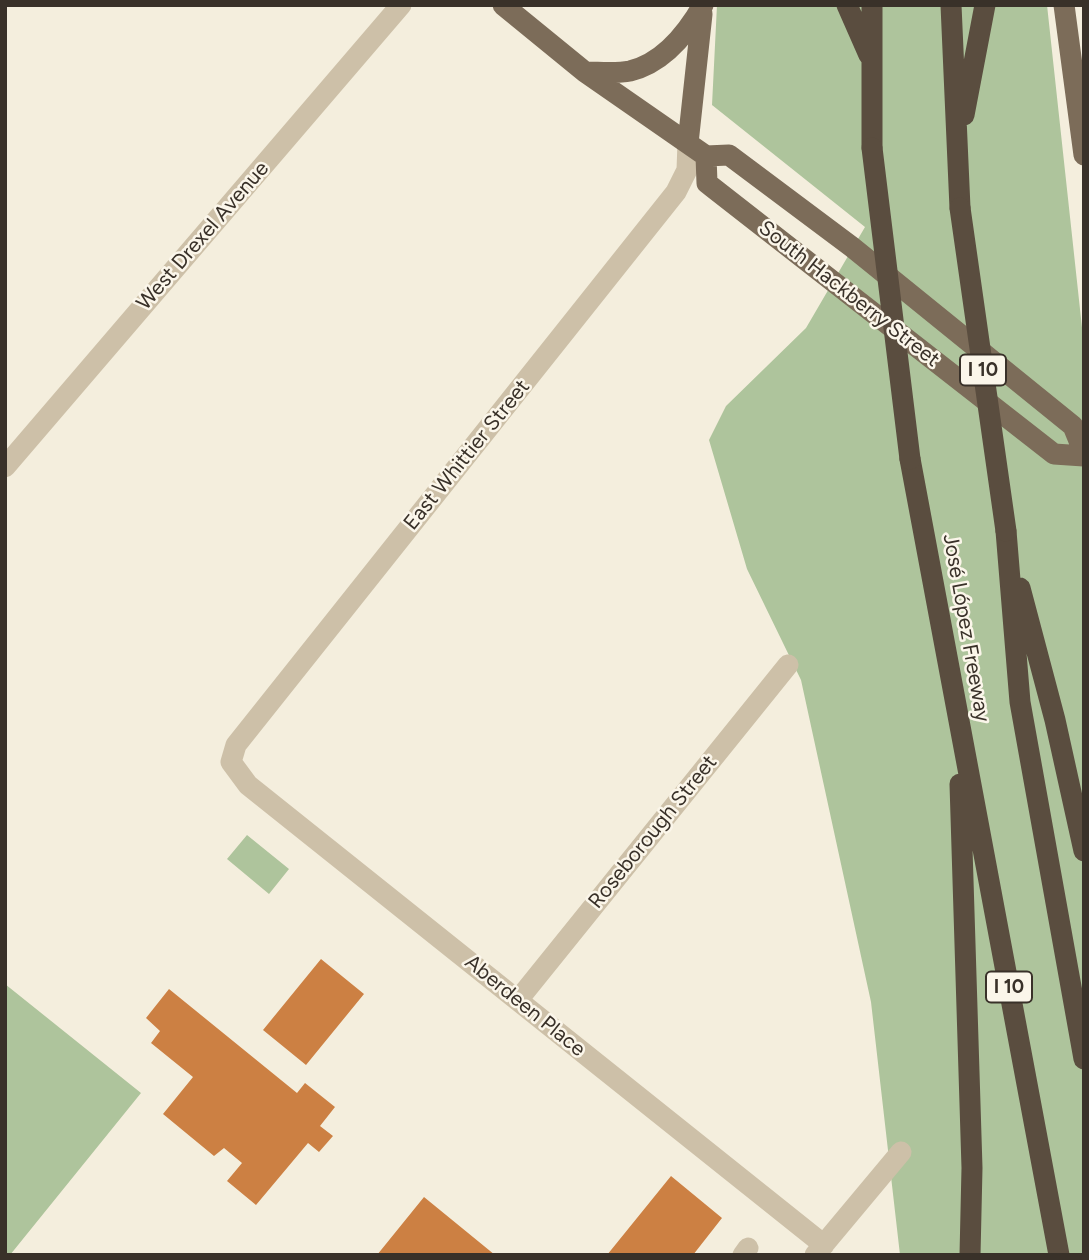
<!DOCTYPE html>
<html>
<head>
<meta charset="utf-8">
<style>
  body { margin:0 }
  #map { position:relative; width:1089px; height:1260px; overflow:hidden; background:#f4eedd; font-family:Figtree,sans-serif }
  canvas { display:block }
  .frame { position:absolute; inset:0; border:7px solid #393129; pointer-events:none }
</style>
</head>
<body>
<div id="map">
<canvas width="1089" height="1260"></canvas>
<div class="frame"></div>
</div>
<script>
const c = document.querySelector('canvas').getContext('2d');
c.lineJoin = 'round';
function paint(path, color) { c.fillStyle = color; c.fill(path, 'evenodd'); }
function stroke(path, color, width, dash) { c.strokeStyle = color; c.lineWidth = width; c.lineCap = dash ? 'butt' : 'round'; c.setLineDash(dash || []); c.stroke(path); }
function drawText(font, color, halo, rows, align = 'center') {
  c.font = font + ' Figtree,sans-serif'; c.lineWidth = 5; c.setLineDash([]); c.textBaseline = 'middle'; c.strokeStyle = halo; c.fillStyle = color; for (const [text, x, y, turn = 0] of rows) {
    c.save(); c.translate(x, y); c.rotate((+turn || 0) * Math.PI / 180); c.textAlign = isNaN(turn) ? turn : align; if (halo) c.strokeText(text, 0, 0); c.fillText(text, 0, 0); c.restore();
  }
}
const green = new Path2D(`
  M717,5H1047L1084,346V1255H900L871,1002L801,680L747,569L709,440L726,406L806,328L865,227L712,105Z
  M247,835L289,869L269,894L227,859Z
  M5,984L141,1093L10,1255H5Z`);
const building = new Path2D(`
  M321,959L364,994L306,1065L263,1030Z
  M169,989L297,1093L305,1083L335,1107L320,1126L333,1136L319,1152L308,1143L256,1205L227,1181L242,1163L224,1148L214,1156L163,1114L193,1077L151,1043L160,1031L146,1018Z
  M671,1176L722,1218L693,1255H607Z
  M424,1197L495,1255H377Z`);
const minor = new Path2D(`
  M688,143L687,170L676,192L236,745L231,762L248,785L824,1245
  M5,467L401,5
  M518,1000L788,665
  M743,1255L748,1248
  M815,1255L901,1152`);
const major = new Path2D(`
  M503,5L585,72L706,156L729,155L852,247L1073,426L1084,453
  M1064,5L1084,155
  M585,72C599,72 616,74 630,71C663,63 687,33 703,5
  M688,143L702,14
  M706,156L707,183L712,187L1054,454L1084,456`);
const highway = new Path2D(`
  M847,5L869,55
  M951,5L960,208
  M964,115L985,5
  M872,148V5
  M910,459L1059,1255
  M1006,531L1020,702L1084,1059
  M1020,588L1055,720L1084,851
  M960,784L972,1168L970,1255`);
const highwayBridge = new Path2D(`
  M872,148L910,459
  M960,208L1006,531`);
const shields = [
  [983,370,46],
  [1009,987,46]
];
const shieldNames = [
  ["I 10",983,370],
  ["I 10",1009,987]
];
const streetNames = [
  ["West Drexel Avenue",203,236,-49],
  ["South Hackberry Street",849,294,38],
  ["East Whittier Street",467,455,-51],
  ["José López Freeway",966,628,80],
  ["Roseborough Street",653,832,-51],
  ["Aberdeen Place",525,1006,39]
];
paint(green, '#aec49c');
paint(building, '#cc8043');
stroke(minor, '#cdc0a8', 21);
stroke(major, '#7c6c59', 21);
stroke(highway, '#5a4d3f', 21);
stroke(highwayBridge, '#5a4d3f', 21);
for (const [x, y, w] of shields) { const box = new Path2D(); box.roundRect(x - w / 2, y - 15.5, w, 31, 5); c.fillStyle = '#fbf6ea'; c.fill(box); stroke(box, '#393129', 2); }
drawText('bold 19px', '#393129', null, shieldNames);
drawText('21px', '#393129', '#fbf6ea', streetNames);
</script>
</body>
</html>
